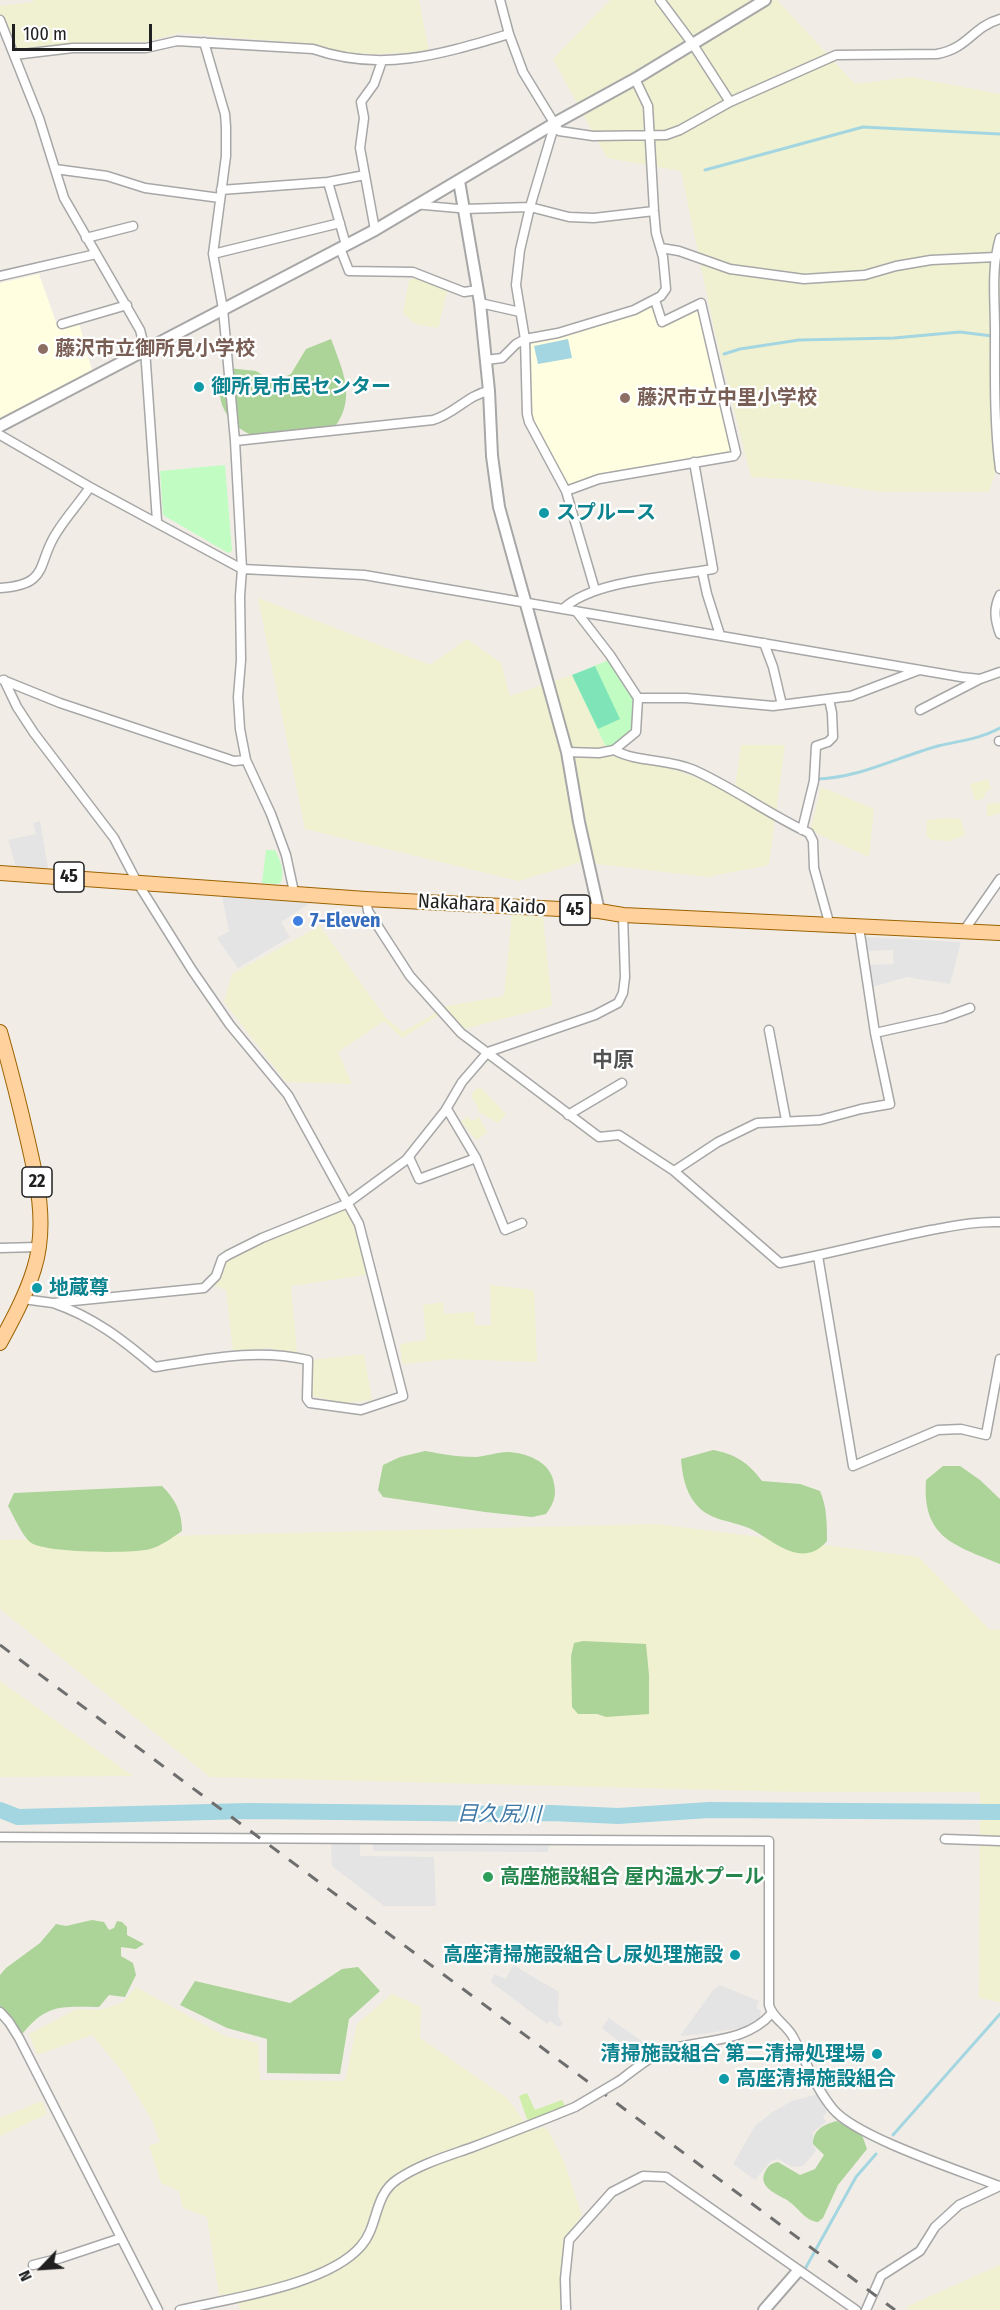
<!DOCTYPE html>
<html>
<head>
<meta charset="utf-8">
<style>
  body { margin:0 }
  #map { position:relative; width:1000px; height:2310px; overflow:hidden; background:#f1ede6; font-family:"Fira Sans Condensed",sans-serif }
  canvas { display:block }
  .north { position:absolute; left:12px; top:2238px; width:60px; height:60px; -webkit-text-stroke:4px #fff; paint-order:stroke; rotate:245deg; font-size:16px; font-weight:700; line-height:24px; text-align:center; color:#202020 }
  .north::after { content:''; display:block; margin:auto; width:21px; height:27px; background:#202020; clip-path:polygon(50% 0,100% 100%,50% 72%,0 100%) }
  .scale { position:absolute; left:12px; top:24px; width:140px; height:27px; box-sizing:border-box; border:3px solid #202020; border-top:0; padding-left:8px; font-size:18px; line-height:21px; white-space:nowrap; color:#202020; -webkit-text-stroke:4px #fff; paint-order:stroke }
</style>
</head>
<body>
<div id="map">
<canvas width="1000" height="2310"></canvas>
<div class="north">N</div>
<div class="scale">100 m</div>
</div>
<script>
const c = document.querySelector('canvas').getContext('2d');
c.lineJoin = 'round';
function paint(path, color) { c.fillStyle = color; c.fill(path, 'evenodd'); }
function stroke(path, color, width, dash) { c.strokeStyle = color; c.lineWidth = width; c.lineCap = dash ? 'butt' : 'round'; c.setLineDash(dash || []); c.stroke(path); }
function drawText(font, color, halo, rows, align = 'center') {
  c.font = font + ' "Fira Sans Condensed","Noto Sans JP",sans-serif'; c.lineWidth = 4.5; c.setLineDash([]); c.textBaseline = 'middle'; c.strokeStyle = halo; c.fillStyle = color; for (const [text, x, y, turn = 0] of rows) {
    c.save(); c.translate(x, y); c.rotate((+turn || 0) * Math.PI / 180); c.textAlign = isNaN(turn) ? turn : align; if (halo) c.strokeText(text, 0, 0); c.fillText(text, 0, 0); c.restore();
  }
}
const education = new Path2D(`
  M39,274L58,328L79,323L92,370L0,418V283Z
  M650,307L654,310L658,327L697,310L701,314L732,451L727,455L606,473L570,487L566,485L529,414L530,345L535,341L556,338L622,319Z`);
const farmland = new Path2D(`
  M33,0H419L429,52L372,54L339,52L312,44L179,33L144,42L71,43L14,51L0,14V6L33,2Z
  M610,0H777L855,84L910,77L1000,94V459L989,492H882L804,480L751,477L715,333L681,171L607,158L553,59Z
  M415,278L448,288L438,328L415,324L403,313L409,280Z
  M258,598L430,665L467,639L501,663L510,696L572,675L607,749L638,756L714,784L734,795L741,745H785L769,865L707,877L581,862L519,881L305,829Z
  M988,779L991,789L985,793L984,798L975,801L970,784Z
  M821,787L874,809L869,857L818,834L811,828Z
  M1000,803V813L987,817V804Z
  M947,818L961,819L965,835L949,841L932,840L926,835L927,820Z
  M512,914L543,917L552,1006L464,1029L447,1010L402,1038L384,1021L338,1052L352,1084L286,1082L224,1002L232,974L320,926L386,1018L403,1032L447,1006L504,996Z
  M480,1087L506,1114L498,1123L479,1112L477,1108L478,1106L471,1097L474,1091Z
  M468,1116L472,1121L479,1117L487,1132L477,1140L461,1122Z
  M345,1210L353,1219L362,1243L366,1266V1275L291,1286L297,1353L268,1348L233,1351L226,1290L213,1285L227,1259L285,1232Z
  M490,1285L534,1290L537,1362L450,1359L402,1364L400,1344L426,1340L423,1305L443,1302L444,1314L475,1312V1325H491Z
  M364,1354L372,1400L345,1403L312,1396L311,1360Z
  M657,1524L919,1557L989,1629L1000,1630V2002L979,1998L980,1792H799L210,1777L0,1609V1540Z
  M0,1681L133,1776L0,1777Z
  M136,1987L225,2036L258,2043L260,2080L345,2081L357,2024L392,1994L421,2007L420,2038L508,2099L531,2131L543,2127L548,2130L565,2164L582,2215L565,2239L560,2281L561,2310H240L236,2293L219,2295L207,2217L183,2208L179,2191L161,2183L149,2146L160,2142L152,2120L123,2072L92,2035L37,2055L29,2034L77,2009L100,2010L122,2003Z
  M42,2101L47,2114L0,2136V2118Z
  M1000,2265V2310H910L906,2307Z`);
const grass = new Path2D(`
  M527,2093L535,2110L562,2100L566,2108L532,2121L527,2119L519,2096Z`);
const forest = new Path2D(`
  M331,339C344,374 358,401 330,433C311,434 277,439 259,437C239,434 218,411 220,390C220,383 225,375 228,368L256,371L274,382L291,374L306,349Z
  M713,1450C735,1454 749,1463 762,1481L800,1484L820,1491C827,1507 827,1524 827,1541C803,1569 776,1543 753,1530C734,1520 709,1522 695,1503C685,1491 682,1473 681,1459Z
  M425,1451C442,1454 458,1457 476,1457C487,1456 498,1452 508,1452C526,1453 548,1461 553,1479C557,1494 555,1502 546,1514L532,1517L485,1512L383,1497L378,1490L383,1465L400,1457Z
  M943,1466H960L980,1480L1000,1499V1564C954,1545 922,1538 926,1480Z
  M162,1486C175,1499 182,1511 182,1531C172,1538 161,1546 150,1549C131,1554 42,1553 30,1542C22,1535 13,1515 8,1506L14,1493Z
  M583,1641L646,1644L649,1675V1714L606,1717L597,1714H578L572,1707L571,1656L574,1643Z
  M92,1920L104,1922L109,1930L114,1928L117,1921L122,1922L127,1927V1935L144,1944L136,1949L121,1947V1956L133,1963L136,1975L125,1997L109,1995L99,2007C62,2007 48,2003 23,2033L14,2031L0,2014V1975L6,1968L40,1943L56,1924L66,1926Z
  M358,1967L380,1991L349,2019L340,2074L267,2073V2039L227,2028L180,2005L195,1981L290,2003L342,1969Z
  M837,2121L862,2135L867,2149L838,2185L823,2218L818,2222C805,2221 798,2207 787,2200C776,2194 756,2186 766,2170C769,2165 772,2163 778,2162L800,2175L815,2169L824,2155L813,2144C813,2129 825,2124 837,2121Z`);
const park = new Path2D(`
  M225,465L232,551L228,553L163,515L160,471Z
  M609,660L635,702L633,731L609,748L605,745L572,675Z
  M266,850H275C280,860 285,871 281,882L277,884L262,883Z`);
const pitch = new Path2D(`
  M595,666L620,719L598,729L572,675Z`);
const parking = new Path2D(`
  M40,821L48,868L16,867L8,840L36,834L33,823Z
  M222,896L312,902L281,922L290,937L238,968L217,938L229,931Z
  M865,937L961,942L950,984L907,977L872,987L869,965L894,964L893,950L868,951Z
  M373,1842L549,1844L548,1852L373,1851Z
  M360,1843V1856L434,1857L436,1906H384L332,1866L331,1844Z
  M513,1965L559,1992L558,2016L563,2024L558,2027L550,2021L547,2024L491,1982L494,1974L506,1979Z
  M720,1985L759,2001L756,2008L761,2011L760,2017L746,2027L703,2034L680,2036L713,1990Z
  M609,2018L649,2046L650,2048L637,2056L602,2028Z
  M818,2094L827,2113L823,2116L826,2122L813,2132V2144L816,2151L803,2166L792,2167L778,2159L770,2162L755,2180L733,2164L755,2126L774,2111L792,2101Z`);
const water = new Path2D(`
  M568,339L572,358L538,364L534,346Z`);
const stream = new Path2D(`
  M705,170L863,127L1000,134
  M724,354L740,349L799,340L894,338L960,332L1000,337
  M816,779C860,778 897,757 938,746C962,740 977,740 1000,728
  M893,2135L1000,2014
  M805,2269L856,2177L876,2154`);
const river = new Path2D(`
  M0,1810L18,1817L248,1811L512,1814L551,1813L618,1816L709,1810L1000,1812`);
const pedestrian = new Path2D(`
  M419,205L464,209`);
const minor = new Path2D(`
  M500,0L509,34L523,72L559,131L593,136L666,135L680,130L730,102L836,55L937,54C969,48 972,27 1000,19
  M660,0L692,43L730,102
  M0,20L39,118L64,198L140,330L145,349L157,521
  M204,42L225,114L226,127V156L213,254L223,309L235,441L242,569L240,596L241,660L238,697L240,729L246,760L271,814L286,855L294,892
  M14,55L73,48H146L177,41L313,49C382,73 442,54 509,34
  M555,123L530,207L520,250L516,285L525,339L527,414L529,422L566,491L595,590
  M55,169L107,176L145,188L220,198
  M328,182L346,245
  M221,190L328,182L365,175
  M464,209L530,207L569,217L594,218L654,211
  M375,230L360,148L364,118L361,102L374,84L382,61
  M86,238L133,226
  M1000,238C991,268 995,300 995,330C995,376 994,423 1000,469
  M340,248L349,271L413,272L464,292L478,290
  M661,248L679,251L730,269L804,279L865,275L896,266L931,260L996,257
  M213,254L340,223
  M0,276L96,254
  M480,303L520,312
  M62,324L127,305
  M486,360L502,358L516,344L525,339L558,333L634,310L661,296L666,289L663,257L656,233L654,211L648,106L635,79
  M0,435L90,487L242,569L364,575L961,677L980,679L1000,672
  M235,441L433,420C455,414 467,395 489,391
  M566,491L599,479L734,456L736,453L701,303L662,322L655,300
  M702,571L707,594L720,635
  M0,588C51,585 36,563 57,532C67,516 80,502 90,487
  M1000,595C993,609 995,620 1000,634
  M564,608C595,580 671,577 713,569L694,462
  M576,611L610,655L638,698L636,732L614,750
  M764,643L773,667L782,705
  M3,680L60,703L234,761L246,760
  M4,680L17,707L34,733L114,838L137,882L192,970L230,1025L288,1095L359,1224L403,1396L361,1410L310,1403L307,1399L308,1360C255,1348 208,1359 155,1367C123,1340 94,1317 53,1303
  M638,698H686L773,706L851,696L919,670
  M920,710L980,679
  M999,741H1000
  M567,752L599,753L614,750C638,763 667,758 694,770C734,788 770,815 809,833L813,841L814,868L830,926
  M802,830L814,781L816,746L828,742L833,737L832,713L829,699
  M366,899L368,911L410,976L461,1033L599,1137L619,1135L674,1171L780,1263C830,1254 880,1240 931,1230C954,1226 976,1221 1000,1222
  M963,932L1000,879
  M769,1030L786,1120
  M875,1033L943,1018L970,1008
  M447,1109L476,1158L505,1230L522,1223
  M568,1115L622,1083
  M409,1157L419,1179L476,1158
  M674,1171L718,1142L757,1123L820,1120L861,1109L890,1104L875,1033L859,927
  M0,1248L38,1247
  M818,1256L853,1466L938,1430L961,1429L986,1435L1000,1359
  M23,1299L53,1303L204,1288L216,1276L222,1259L228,1255L262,1238L346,1204L406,1160L445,1111L462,1082L488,1052L595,1015L618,1003L623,993L625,977L623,915
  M0,1837L769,1841V2005C772,2018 787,2025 793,2037C806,2061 816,2089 833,2109C856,2137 961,2171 999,2186
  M945,1839L1000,1841
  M0,2012L9,2022L19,2038L158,2310
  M619,2081C634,2070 651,2055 670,2049C705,2039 746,2043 772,2013
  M33,2265L61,2258L121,2238
  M180,2310C231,2298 328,2285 361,2246C379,2226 373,2195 398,2179C420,2164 448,2156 473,2147C507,2134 541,2121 575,2107
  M566,2310L565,2279L569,2240L612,2192L643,2176L666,2177L856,2310
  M866,2310L881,2276L920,2251L935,2227L959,2205L1000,2186`);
const tertiary = new Path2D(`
  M459,181L480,303L489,391L492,456L499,507L567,752L579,822L599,911
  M0,426L375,230L555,123L635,79L765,0
  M764,2310L798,2271`);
const primary = new Path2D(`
  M0,873L366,899L599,911L623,915L1000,933
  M0,1032C8,1060 15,1087 22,1116C33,1165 50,1218 34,1269C26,1295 13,1319 0,1343`);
const rail = new Path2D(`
  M0,1645L895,2310`);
const minorBridge = new Path2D(`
  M575,2107L619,2081`);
const markers = [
  [43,349,6,"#8d6e63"],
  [199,387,6,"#0f9aa8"],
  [625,398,6,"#8d6e63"],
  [544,513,6,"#0f9aa8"],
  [298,921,6,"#3f7fe0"],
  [37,1288,6,"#0f9aa8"],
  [488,1877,6,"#2e9e5b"],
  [735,1955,6,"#0f9aa8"],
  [877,2054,6,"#0f9aa8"],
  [724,2079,6,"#0f9aa8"]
];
const shields = [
  [69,877,30],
  [575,910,30],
  [37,1182,30]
];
const shieldNames = [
  ["45",69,877],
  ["45",575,910],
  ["22",37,1182]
];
const educationNames = [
  ["藤沢市立御所見小学校",55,349],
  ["藤沢市立中里小学校",637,398]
];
const cultureNames = [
  ["御所見市民センター",211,387],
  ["スプルース",556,513],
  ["地蔵尊",49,1288],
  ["高座清掃施設組合し尿処理施設",723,1955,"right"],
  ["清掃施設組合 第二清掃処理場",865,2054,"right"],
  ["高座清掃施設組合",736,2079]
];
const streetNames = [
  ["Nakahara Kaido",482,905,3]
];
const shopNames = [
  ["7-Eleven",310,921]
];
const leisureNames = [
  ["高座施設組合 屋内温水プール",500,1877]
];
const neighbourhoodNames = [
  ["中原",613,1061]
];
const waterNames = [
  ["目久尻川",499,1815,1]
];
paint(education, '#fffee1');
paint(farmland, '#f0f1d0');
paint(grass, '#ceeea9');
paint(forest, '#acd398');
paint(park, '#c1fdc3');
paint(pitch, '#7fe5b9');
paint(parking, '#e4e4e4');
paint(water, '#a4d6e1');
stroke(stream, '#a4d6e1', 3);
stroke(river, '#a4d6e1', 16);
stroke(pedestrian, '#a7a7a7', 10);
stroke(minor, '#a7a7a7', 11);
stroke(tertiary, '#a7a7a7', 14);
stroke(primary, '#9c6200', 16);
stroke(pedestrian, '#fff', 7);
stroke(minor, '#fff', 8);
stroke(tertiary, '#fff', 10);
stroke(primary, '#ffd19d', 14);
stroke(rail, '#6e6e6e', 3, [12, 12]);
stroke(minorBridge, '#a7a7a7', 11, []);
stroke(minorBridge, '#fff', 8);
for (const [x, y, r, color] of markers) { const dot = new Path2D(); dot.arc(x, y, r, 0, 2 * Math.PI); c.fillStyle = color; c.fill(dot); stroke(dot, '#fff', 2); }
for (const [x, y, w] of shields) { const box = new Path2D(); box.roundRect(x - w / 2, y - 15, w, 30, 4.5); c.fillStyle = '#fff'; c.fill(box); stroke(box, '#202020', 1.5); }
drawText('bold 18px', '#202020', null, shieldNames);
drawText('bold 20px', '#785e54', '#fff', educationNames, 'left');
drawText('bold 20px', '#0d838f', '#fff', cultureNames, 'left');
drawText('20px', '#202020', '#fff', streetNames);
drawText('bold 20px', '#366cbe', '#fff', shopNames, 'left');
drawText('bold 20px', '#27864d', '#fff', leisureNames, 'left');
drawText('bold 21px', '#535353', '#fff', neighbourhoodNames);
drawText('italic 21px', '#4078a6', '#fff', waterNames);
</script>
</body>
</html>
